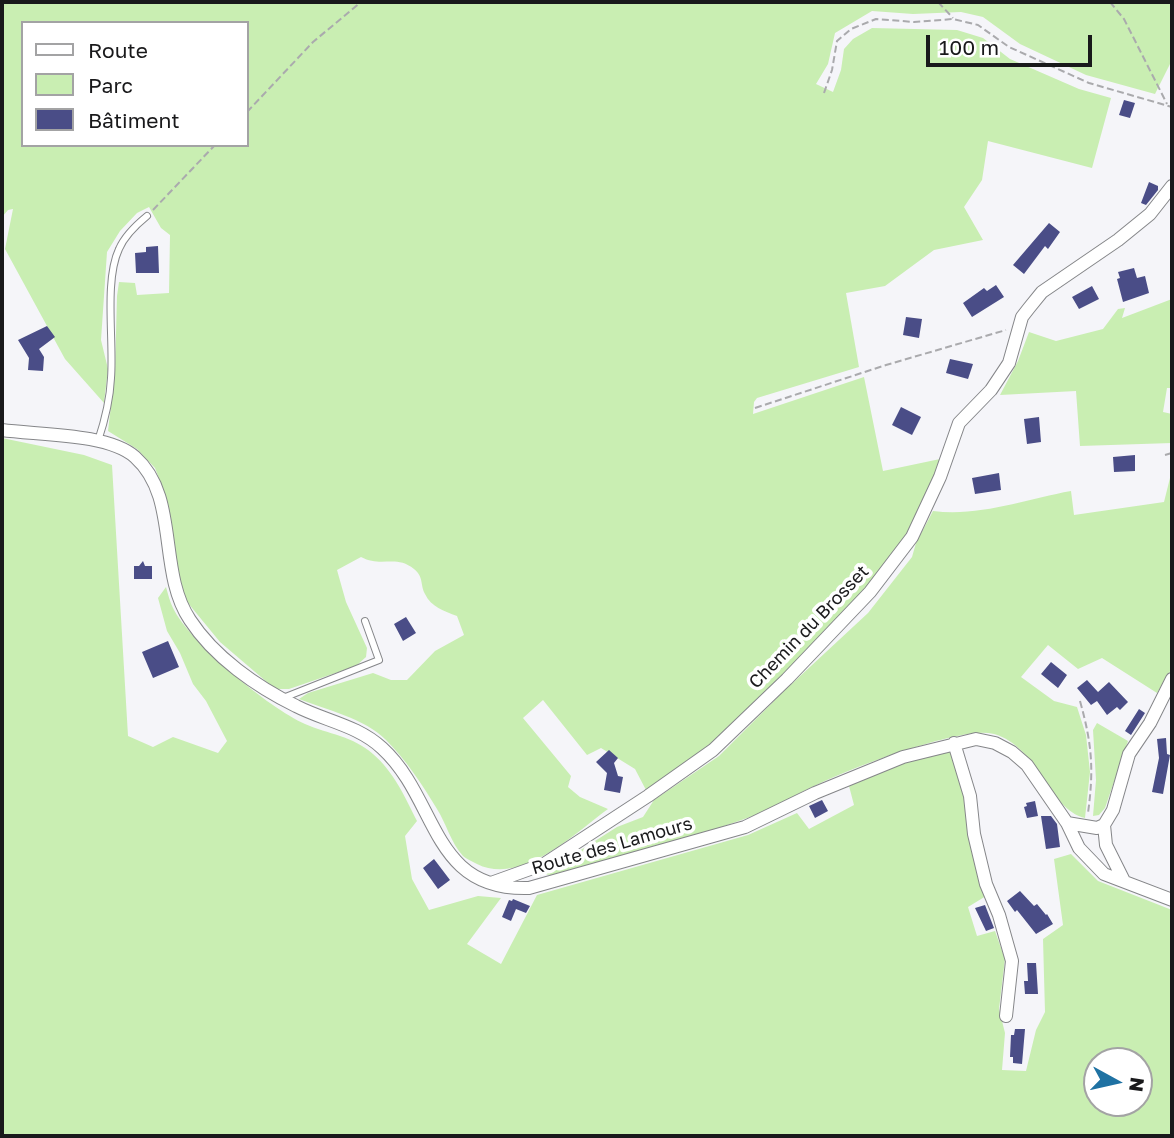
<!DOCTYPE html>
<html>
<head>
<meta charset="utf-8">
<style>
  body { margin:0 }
  #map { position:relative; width:1174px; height:1138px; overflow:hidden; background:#f5f5f9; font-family:"Golos Text",sans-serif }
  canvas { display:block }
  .frame { position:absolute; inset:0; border:4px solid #19191b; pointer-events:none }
  .legend { position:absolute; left:21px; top:21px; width:228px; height:126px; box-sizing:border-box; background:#fff; border:2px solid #a3a3a4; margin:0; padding:9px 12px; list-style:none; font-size:21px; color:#19191b }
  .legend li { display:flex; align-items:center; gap:14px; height:35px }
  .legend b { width:35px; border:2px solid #a3a3a4 }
  .north { position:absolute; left:1083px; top:1047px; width:70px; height:70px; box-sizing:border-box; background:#fff; border:2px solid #a3a3a4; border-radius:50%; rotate:98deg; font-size:19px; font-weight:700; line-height:28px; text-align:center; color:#19191b }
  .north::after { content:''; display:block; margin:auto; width:24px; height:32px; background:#1f72a3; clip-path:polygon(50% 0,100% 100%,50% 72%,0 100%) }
  .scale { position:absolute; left:926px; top:35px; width:166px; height:32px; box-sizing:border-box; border:4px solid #19191b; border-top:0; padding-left:9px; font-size:21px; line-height:24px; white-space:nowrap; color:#19191b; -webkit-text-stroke:5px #fff; paint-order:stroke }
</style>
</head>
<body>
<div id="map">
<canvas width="1174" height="1138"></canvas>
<div class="frame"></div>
<ul class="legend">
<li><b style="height:9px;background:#fff"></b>Route</li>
<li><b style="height:19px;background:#c9eeb2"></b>Parc</li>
<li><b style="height:19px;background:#4a4d87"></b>Bâtiment</li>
</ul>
<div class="north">N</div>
<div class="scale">100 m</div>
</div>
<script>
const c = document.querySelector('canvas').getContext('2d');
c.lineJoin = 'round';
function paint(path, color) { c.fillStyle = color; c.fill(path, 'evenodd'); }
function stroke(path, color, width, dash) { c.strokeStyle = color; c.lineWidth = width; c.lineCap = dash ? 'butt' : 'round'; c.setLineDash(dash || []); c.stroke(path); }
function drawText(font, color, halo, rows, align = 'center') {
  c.font = font + ' "Golos Text",sans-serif'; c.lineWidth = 7; c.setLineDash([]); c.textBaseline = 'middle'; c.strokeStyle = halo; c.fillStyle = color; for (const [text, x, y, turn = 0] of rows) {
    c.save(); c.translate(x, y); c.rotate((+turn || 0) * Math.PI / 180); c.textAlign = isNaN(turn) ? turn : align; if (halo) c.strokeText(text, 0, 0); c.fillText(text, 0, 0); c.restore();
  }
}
const green = new Path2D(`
  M2,2H1172V60L1155,94L1086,75L1020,44L983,17L961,12L913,14L872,11L835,33L828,64L816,84L833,92L841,70L844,49L853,39L872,28L957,30L983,38L1010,59L1079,89L1111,98L1092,168L988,141L982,180L964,207L983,240L934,250L885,286L846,293L859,367L757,398L754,402L753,414L864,377L883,471L940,459C925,533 847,609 796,662C768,691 740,721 708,747C689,763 667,776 646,790L635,769L601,748L587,755L543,700L523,718L571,776L568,787L580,797L608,809C574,834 521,886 477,864C472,861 466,859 463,856C451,843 446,823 437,809C422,784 406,760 386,740C364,718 327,710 299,699L308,693L373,673L391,680H407L435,651L464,635L457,616C444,611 431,607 425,594C420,585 424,577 414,569C396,554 382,568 361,557L337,570L346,602L367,648L366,657L356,666L289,689H275L220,642L183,597L174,553L166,497L155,468L137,449L108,431L115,371L117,296L119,282L135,283L137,295L169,293L170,235L161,228L149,207L137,213L120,231L107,252L101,340L108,369L104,403L65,359L5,249L13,209L8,210L2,217ZM23,23H247V145H23Z
  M1172,299V388H1167L1163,412L1172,414V443L1080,446L1076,391L1000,395L1018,361L1029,332L1056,341L1103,329L1118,309L1125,308L1122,318Z
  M2,438L84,455L112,465L128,736L153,747L173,737L218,753L227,741L206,701L193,684L180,653L167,631L158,598L166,587C168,594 170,602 173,608C190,643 269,708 305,724C328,734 353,736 373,754C394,772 405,797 417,821L405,836L412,879L429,910L478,896L501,898L467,944L501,964L537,895L748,835L797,813L809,829L854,805L849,786L905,763L952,751L965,796L979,881L986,896L968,907L977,936L995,931L1005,959L999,1009L1005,1033L1002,1070L1026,1071L1036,1030L1045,1012L1043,939L1063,925L1054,859L1071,854L1098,881L1172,910V1136H2ZM1097,1061H1139V1103H1097Z
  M1172,470V668L1157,693L1102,658L1078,669L1048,645L1021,677L1054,701L1077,707L1086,735L1090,772L1085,818C1048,809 1039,747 994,734C976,730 954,737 936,741C893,753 852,768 812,787C791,797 772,809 750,817C686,841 617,856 551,875L543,874L617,827L643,817L654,800L719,756L783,692L868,613L912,557L916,543L933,511C980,517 1026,499 1071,491L1074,515L1164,502Z
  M1097,723L1128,741L1105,808L1099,815L1093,816L1096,780L1093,730Z`);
const building = new Path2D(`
  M1124,100L1135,103L1130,118L1119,115Z
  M1149,182L1158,186V190L1146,205L1141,203Z
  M1049,223L1060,232L1048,249L1045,246L1024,274L1013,265Z
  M158,246L159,273H136L135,253L146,252V247Z
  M1134,268L1137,278L1145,276L1149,293L1123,302L1117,279L1120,278L1118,272Z
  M996,285L1004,297L972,317L963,303L984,288L987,291Z
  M1092,286L1099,299L1079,309L1072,297Z
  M906,317L922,319L919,338L903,335Z
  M47,326L55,337L39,349L44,357L43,371L28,370L29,358L18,340Z
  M950,359L973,364L968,379L946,373Z
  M901,407L921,417L912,435L892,425Z
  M1039,417L1041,442L1027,444L1024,419Z
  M1135,455V471L1114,472L1113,457Z
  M999,473L1001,490L975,494L972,478Z
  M143,561L145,566H152V579H134V566H139Z
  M406,617L416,633L403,641L394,624Z
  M168,641L179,667L153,678L142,652Z
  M1051,662L1067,675L1058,688L1041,674Z
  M1087,680L1098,692L1109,682L1128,702L1120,710L1117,707L1107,715L1097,701L1091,705L1077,688Z
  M1139,709L1145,713L1131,735L1125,731Z
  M1166,738L1167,754L1170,755L1163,794L1152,792L1159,758L1157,739Z
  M609,750L618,758L614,763L618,776L623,777L620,793L604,790L607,773L596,762Z
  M822,800L828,811L815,818L809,806Z
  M1035,801L1038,816L1027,818L1024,807L1027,806L1026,803Z
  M1041,816H1051L1057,824L1060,847L1046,849Z
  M434,859L450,880L438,889L423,868Z
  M1020,891L1034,906L1037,904L1046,915L1047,914L1053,924L1036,934L1017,910L1015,912L1007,901Z
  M513,899L530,906L526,913L516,909L511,921L502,917L509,900L512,901Z
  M985,905L994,928L986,931L975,908Z
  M1027,963H1036L1038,994H1025L1024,981H1028Z
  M1015,1029H1025L1022,1064L1013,1063V1057H1010L1011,1035H1014Z`);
const path = new Path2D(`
  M938,2L953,18
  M1110,2L1124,19L1167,104
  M824,93L832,70L837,41L851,29L876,19L914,22L953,19L978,25L1009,47L1089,83L1172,107
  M247,112L313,42L361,2
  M153,210L215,145
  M755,408L886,365L1006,330
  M1165,455L1172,453
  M1080,701C1092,744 1094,769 1088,813`);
const lane = new Path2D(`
  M98,441C105,420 110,400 111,378C114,341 104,281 119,249C125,235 136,225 147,216
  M283,698L379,660L365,621`);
const street = new Path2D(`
  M2,430C38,435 108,433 135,457C180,497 157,571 190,620C214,657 257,687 296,706C325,721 357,725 382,748C439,800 430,891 529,888L745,827L815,793L903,757L976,739L995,743L1012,752L1027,765L1067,823L1079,848L1104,874L1172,900
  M954,743L970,796L974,834L986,884L999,915L1012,961L1006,1016
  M1067,823L1097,828L1104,825L1113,810L1129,754L1150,723L1172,679
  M1104,825L1106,845L1124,881
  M491,883L544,864L648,796L713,750L787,679L870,592L912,537L940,477L959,423L991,390L1009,363L1022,317L1029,308L1042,292L1118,240L1150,214L1172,186`);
const streetNames = [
  ["Chemin du Brosset",809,627,-46],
  ["Route des Lamours",612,846,-16]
];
paint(green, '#c9eeb2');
paint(building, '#4a4d87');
stroke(lane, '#858689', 8);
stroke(street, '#858689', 14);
stroke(path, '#aaaaad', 2, [7, 3.5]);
stroke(lane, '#fff', 6);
stroke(street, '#fff', 12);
drawText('18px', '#19191b', '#fff', streetNames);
</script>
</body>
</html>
